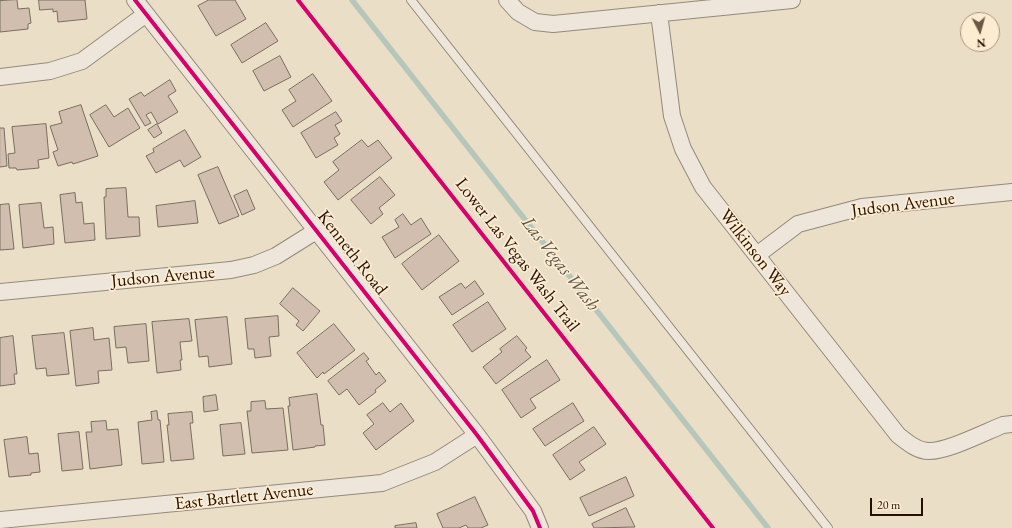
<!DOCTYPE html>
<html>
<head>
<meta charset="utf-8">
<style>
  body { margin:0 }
  #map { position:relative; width:1012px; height:528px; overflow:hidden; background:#ebdec7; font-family:"EB Garamond",serif }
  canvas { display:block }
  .north { position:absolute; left:960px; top:12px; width:40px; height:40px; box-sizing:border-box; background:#fcecd1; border:1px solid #a6947d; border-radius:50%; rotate:174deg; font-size:11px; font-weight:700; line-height:16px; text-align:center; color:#260f00 }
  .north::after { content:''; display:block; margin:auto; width:14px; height:18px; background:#6b5746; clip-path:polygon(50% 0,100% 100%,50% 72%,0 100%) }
  .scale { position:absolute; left:870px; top:498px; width:53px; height:18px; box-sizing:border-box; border:2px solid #260f00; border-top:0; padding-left:5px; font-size:12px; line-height:14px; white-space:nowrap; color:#260f00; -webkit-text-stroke:3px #fcecd1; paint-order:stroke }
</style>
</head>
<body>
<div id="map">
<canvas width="1012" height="528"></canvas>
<div class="north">N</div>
<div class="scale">20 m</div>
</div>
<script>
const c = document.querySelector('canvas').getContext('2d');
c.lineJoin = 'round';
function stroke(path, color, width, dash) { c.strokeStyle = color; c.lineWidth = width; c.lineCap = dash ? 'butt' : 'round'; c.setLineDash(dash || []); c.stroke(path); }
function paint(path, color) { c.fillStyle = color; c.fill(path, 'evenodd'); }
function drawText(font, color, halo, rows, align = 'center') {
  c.font = font + ' "EB Garamond",serif'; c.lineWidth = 3.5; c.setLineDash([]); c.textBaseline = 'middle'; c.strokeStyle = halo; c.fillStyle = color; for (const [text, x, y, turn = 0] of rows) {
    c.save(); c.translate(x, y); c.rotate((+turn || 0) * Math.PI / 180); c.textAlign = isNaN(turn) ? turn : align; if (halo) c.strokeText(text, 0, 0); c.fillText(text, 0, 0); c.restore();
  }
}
const stream = new Path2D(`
  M352,0L768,528`);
const building = new Path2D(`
  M17,0L18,9L29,8L31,23L28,24V29L0,32V1Z
  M39,0H85L87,19L58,22L57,11L53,12V9L40,10Z
  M209,0H235L246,19L216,36L198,6Z
  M266,23L278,41L242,63L231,45Z
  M280,56L291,77L264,91L253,71Z
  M313,74L332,101L293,127L282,110L296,101L289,90Z
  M170,80L176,91L168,96L178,112L158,124L151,112L146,115L151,123L145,126L129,99L141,92L144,96Z
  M81,105L98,156L73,164L72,162L58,166L53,152L58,150L50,126L62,123L59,112Z
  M106,105L114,117L128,108L140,128L109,147L90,115Z
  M336,112L342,121L335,125L340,134L334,138L338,145L316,158L301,133Z
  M46,124L49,158L38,160L39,168L17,170L16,168H9L8,154L15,153L12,127Z
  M157,124L162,133L154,138L148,130Z
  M0,128H4L7,166L0,167Z
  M185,130L201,157L184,167L180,160L156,173L146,156L154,152L153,149Z
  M362,140L368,147L378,140L392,158L338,200L324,182L339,170L333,162Z
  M218,167L239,216L219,224L198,175Z
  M380,177L395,195L379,208L383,214L371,224L351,200Z
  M126,188L128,217H139L140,236L106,239L104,197H106V189Z
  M247,190L255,209L242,215L234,196Z
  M75,193L76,203L82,202L84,224L94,223L95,240L65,243L60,195Z
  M195,201L198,223L158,227L156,206Z
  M41,203L44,228L53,227L54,244L23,248L19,205Z
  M9,204L14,249L0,250V205Z
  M403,214L411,225L421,218L431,234L395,258L382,237L399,227L395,220Z
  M439,235L459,261L422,290L402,264Z
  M475,281L484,294L452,315L439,297L461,283L465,288Z
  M293,288L320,311L303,331L296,325L299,321L280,304Z
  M488,302L506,329L472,352L453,325Z
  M278,316L279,336L269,337L271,356L255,358L254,349H248L245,319Z
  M227,317L232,364L209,367L208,356L199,357L195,320Z
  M189,319L192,341L180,342L182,360H180L181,370L157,373L152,322Z
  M146,324L149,361L128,363L126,347L116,348L114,327Z
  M334,324L355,350L324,374L323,372L317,378L297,353Z
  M93,328L94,340L109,338L112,370L98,371L99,383L76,386L70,331Z
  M64,333L69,374L47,376L46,368L36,369L32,336Z
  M13,336L17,374H14L15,384L0,386V338Z
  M517,336L527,348L525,350L531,357L496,384L483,367L502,352L500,349Z
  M364,353L369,359L366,361L376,375L379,372L386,381L375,390L376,392L359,405L347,389L339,395L328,381Z
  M547,360L560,380L530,399L536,408L521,418L502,390Z
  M317,394L321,425H323L325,445L315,446V447L293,450L288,406H290L289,398Z
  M216,395L218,410L204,412L203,397Z
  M265,401L266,409L283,408L288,450L252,453L247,411H251V402Z
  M383,403L390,412L401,403L414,421L376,450L363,433L374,424L367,415Z
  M573,403L584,421L545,446L533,429Z
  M157,411L158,420H160L164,462L142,464L138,422L152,420L151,412Z
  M192,412L193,423H190L194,459L171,461L167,425H169L168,414Z
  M106,421L107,430L118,429L122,465L90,469L86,432H92L91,422Z
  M241,423L245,454L223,456L220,425Z
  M594,427L606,444L579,462L585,470L570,480L553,455Z
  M79,432L83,469L62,471L58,434Z
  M27,437L29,454L38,453L40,472L31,473V475L9,477L4,440Z
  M626,477L634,496L589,516L580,498Z
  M475,497L488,525L481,528H468L466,525L459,528H443L437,514Z
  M626,508L635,527L594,528L592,524Z
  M416,523L417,528H395V526Z`);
const lane = new Path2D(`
  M411,0L828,528`);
const street = new Path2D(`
  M135,0L477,435L533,511L540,528
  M507,0L518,12L535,22L553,24L792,0
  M659,13L672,116L683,149L703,187L898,435C907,442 917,451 929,451C948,451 983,433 1003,425L1012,424
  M0,77L50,71L82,61L146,14
  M757,255L798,224L862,207L1012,192
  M0,292L231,270L254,265L276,256L316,231
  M0,520L382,483L435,462L477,435`);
const cycleway = new Path2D(`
  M135,0L477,435L533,511L540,528
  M298,0L713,528`);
const streetNames = [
  ["Judson Avenue",903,205,-7],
  ["Kenneth Road",352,253,52],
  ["Wilkinson Way",755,253,52],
  ["Lower Las Vegas Wash Trail",517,255,52],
  ["Judson Avenue",163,277,-5],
  ["East Bartlett Avenue",244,497,-6]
];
const waterNames = [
  ["Las Vegas Wash",560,264,52]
];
stroke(stream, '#b6c6bb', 5.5);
paint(building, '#d1beae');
stroke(building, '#786e60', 1);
stroke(lane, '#94897b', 10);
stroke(street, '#94897b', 18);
stroke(lane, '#eee6db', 8);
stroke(street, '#eee6db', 16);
stroke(cycleway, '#d6006c', 4);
drawText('18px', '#260f00', '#fcecd1', streetNames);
drawText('italic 19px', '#575449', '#fcecd1', waterNames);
</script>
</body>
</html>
